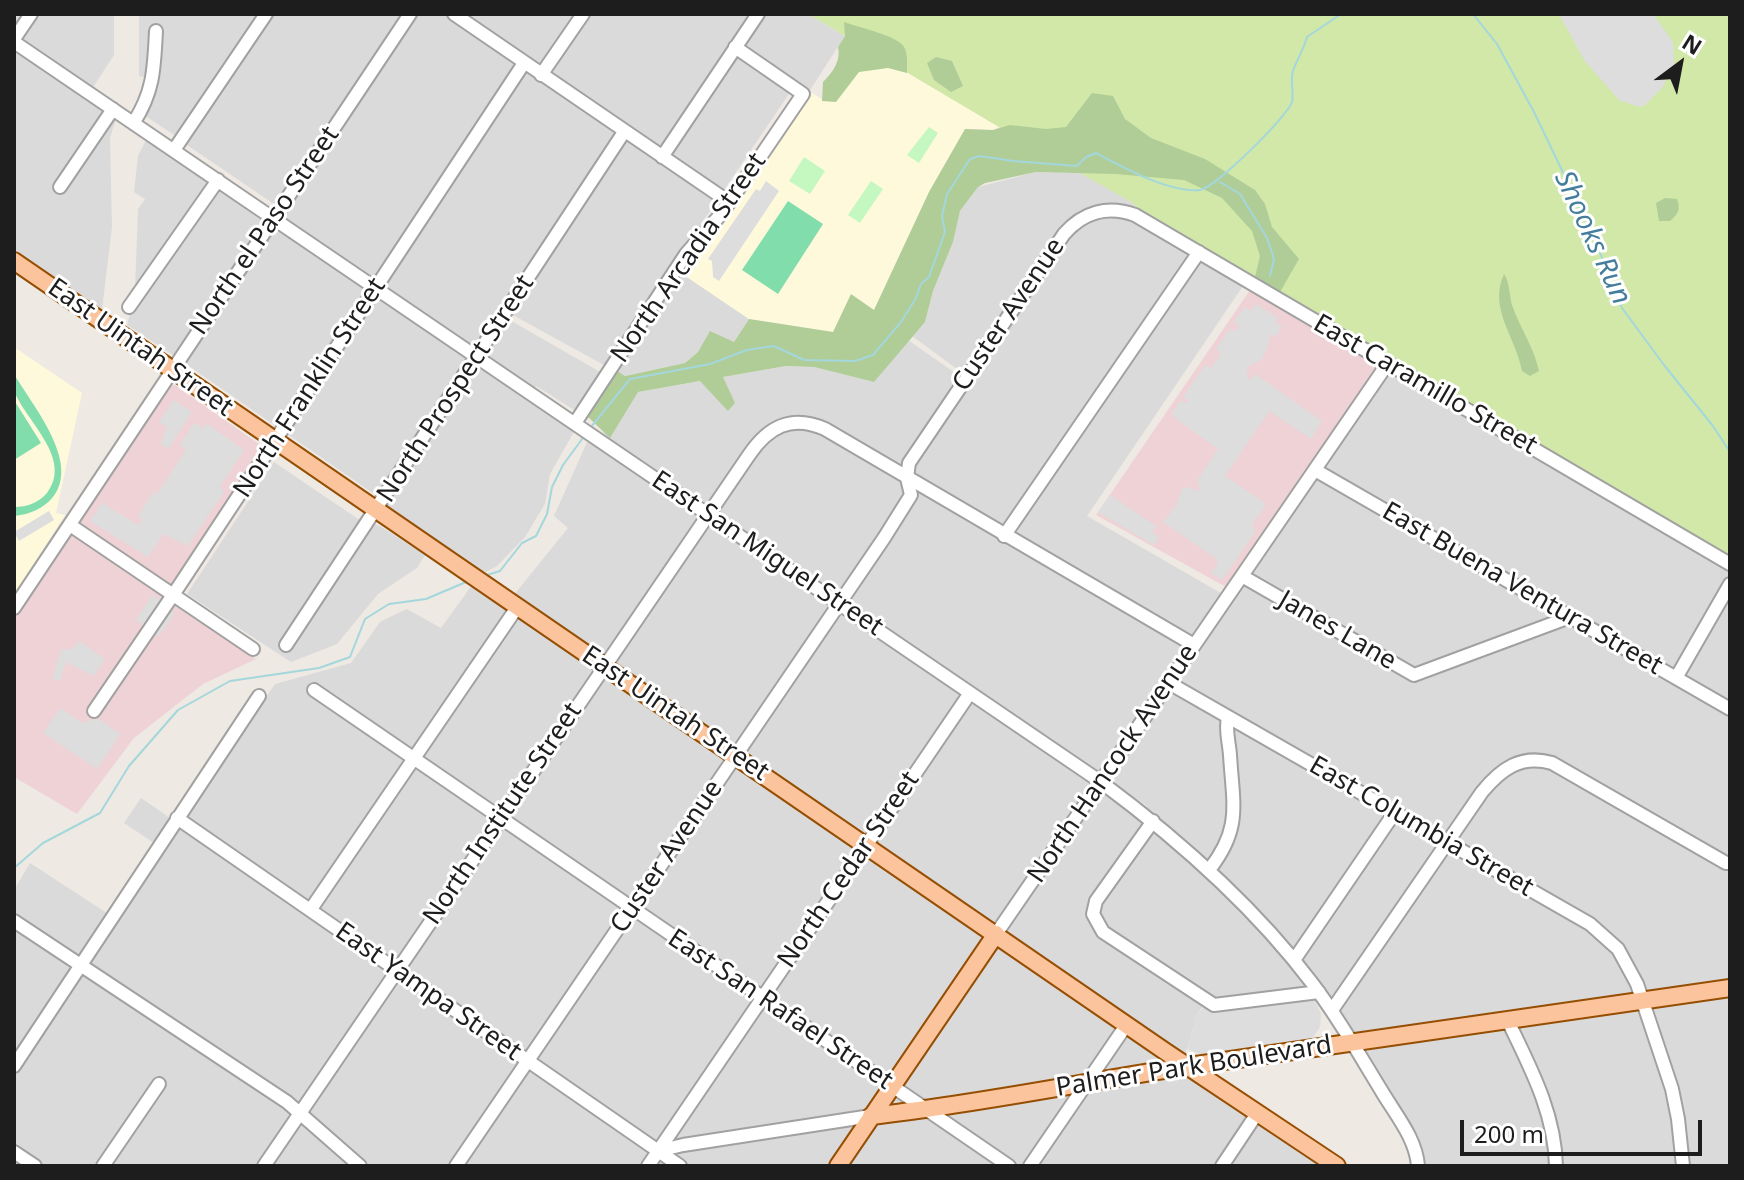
<!DOCTYPE html>
<html>
<head>
<meta charset="utf-8">
<style>
  body { margin:0 }
  #map { position:relative; width:1744px; height:1180px; overflow:hidden; background:#eee9e3; font-family:"Noto Sans",sans-serif }
  canvas { display:block }
  .frame { position:absolute; inset:0; border:16px solid #1d1d1d; pointer-events:none }
  .north { position:absolute; left:1640px; top:24px; width:80px; height:80px; -webkit-text-stroke:6px #fff; paint-order:stroke; rotate:32deg; font-size:22px; font-weight:700; line-height:32px; text-align:center; color:#1d1d1d }
  .north::after { content:''; display:block; margin:auto; width:28px; height:36px; background:#1d1d1d; clip-path:polygon(50% 0,100% 100%,50% 72%,0 100%) }
  .scale { position:absolute; left:1460px; top:1120px; width:242px; height:36px; box-sizing:border-box; border:4px solid #1d1d1d; border-top:0; padding-left:10px; font-size:24px; line-height:28px; white-space:nowrap; color:#1d1d1d; -webkit-text-stroke:6px #fff; paint-order:stroke }
</style>
</head>
<body>
<div id="map">
<canvas width="1744" height="1180"></canvas>
<div class="frame"></div>
<div class="north">N</div>
<div class="scale">200 m</div>
</div>
<script>
const c = document.querySelector('canvas').getContext('2d');
c.lineJoin = 'round';
function paint(path, color) { c.fillStyle = color; c.fill(path, 'evenodd'); }
function stroke(path, color, width, dash) { c.strokeStyle = color; c.lineWidth = width; c.lineCap = dash ? 'butt' : 'round'; c.setLineDash(dash || []); c.stroke(path); }
function drawText(font, color, halo, rows, align = 'center') {
  c.font = font + ' "Noto Sans",sans-serif'; c.lineWidth = 6; c.setLineDash([]); c.textBaseline = 'middle'; c.strokeStyle = halo; c.fillStyle = color; for (const [text, x, y, turn = 0] of rows) {
    c.save(); c.translate(x, y); c.rotate((+turn || 0) * Math.PI / 180); c.textAlign = isNaN(turn) ? turn : align; if (halo) c.strokeText(text, 0, 0); c.fillText(text, 0, 0); c.restore();
  }
}
const residential = new Path2D(`
  M14,14H114V55L86,98L116,119L110,138L112,227L102,309L14,249Z
  M139,14H261L177,137L144,115L152,101L156,80L139,76Z
  M271,14H401L274,204L184,143Z
  M417,14H445L617,132L380,496H377L186,364Z
  M464,14H751L661,148Z
  M764,14H808L845,36L810,90L797,82L672,267L749,319L734,342L698,352L685,363L624,376L511,314L624,143L629,141L662,163Z
  M146,140L263,221L173,355L127,325L135,290L138,209L145,199L134,192L138,156Z
  M1036,172L1081,173L1133,203L1136,207L1130,221L1243,286L1087,516L1233,600L1389,372L1730,572V981L1359,1034L1355,1033L1307,964L1296,974L1313,996L1211,1009L1203,1006L1198,1013L1185,1055L513,596L568,528L554,516L588,440L632,469L639,460L603,433L638,392L786,366L814,367L874,382L908,340L958,375L961,372L912,336L925,322L933,291L953,242L960,211L978,187ZM1166,675L1407,813L1402,824L1174,695L1168,696L1114,776L1116,784L1147,806L1138,818L1092,783Z
  M508,319L602,373L576,411L536,386L528,397L575,430L550,474L545,504L525,537L497,566L482,574L386,507Z
  M274,462L361,521L380,526L425,555L417,568L378,594L337,644L291,662L187,594Z
  M472,585L1328,1166H14V890L30,863L116,919L163,849L124,823L141,798L179,824L275,684L351,663L380,622L400,612L407,609L441,628Z
  M1730,995V1166H1425L1421,1144L1416,1133L1367,1052L1370,1047Z`);
const commercial = new Path2D(`
  M1250,290L1378,365L1226,587L1096,515Z
  M175,385L263,447L167,599L256,659L203,684L134,738L77,814L14,777V619L169,387Z`);
const education = new Path2D(`
  M860,44L999,127L993,130L965,129L929,192L874,310L833,332L749,319L678,271L722,226L812,93L823,100Z
  M14,347L82,393L56,513L65,515L14,595Z`);
const grass = new Path2D(`
  M808,14H1730V556L1136,207L1133,203L999,127Z`);
const forest = new Path2D(`
  M844,22C857,27 899,36 904,47C908,53 907,65 907,73L888,68L859,72L836,102L822,101L823,82C833,72 841,61 838,47L845,36Z
  M936,57L952,61L963,86L951,92L934,80L927,63Z
  M1092,93L1113,96L1125,119L1151,138L1205,159L1255,190L1265,204L1272,227L1299,259L1280,292L1255,277L1260,256L1252,231L1222,198L1184,180L1115,174L1036,172L985,183L978,187L960,211L953,242L933,291L925,322L874,382L814,367L786,366L723,377L735,403L728,411L700,381L638,392L610,438L586,415L617,371L625,376L685,363L698,352L710,331L734,342L749,319L833,332L851,294L874,310L929,192L965,129L993,130L1010,125L1046,129L1066,127Z
  M1665,198L1677,199C1681,210 1678,214 1670,221H1659L1656,203Z
  M1504,274C1510,283 1509,294 1512,305C1520,328 1534,347 1539,371L1530,376L1522,371C1516,337 1488,309 1504,274Z`);
const park = new Path2D(`
  M929,127L938,133L919,163L907,155Z
  M804,157L825,171L810,194L789,181Z
  M871,181L883,189L860,223L848,215Z`);
const pitch = new Path2D(`
  M788,201L823,224L778,294L742,270Z
  M14,374C32,405 81,462 53,497C43,509 30,514 15,516L14,507C27,507 38,503 47,493C73,459 27,422 15,393C13,387 14,380 14,374Z
  M14,400L41,443L14,460Z`);
const parking = new Path2D(`
  M1559,14H1653L1673,42L1674,65L1662,88L1645,105L1639,107L1619,100L1584,60Z
  M766,181L779,191L719,281L713,277L712,261L708,259L756,189L760,191Z
  M1256,304L1278,318L1276,323L1282,327L1276,337L1270,334L1267,349L1262,359L1247,367V377L1251,380L1255,374L1322,421L1311,439L1269,411L1225,476L1266,504L1252,525L1255,532L1222,580L1211,573L1218,563L1217,559L1163,522L1175,507L1183,488L1188,487L1197,491L1199,489L1198,479L1218,449L1176,419L1172,413L1180,401L1187,403L1188,400L1183,397L1205,365L1211,368L1219,357L1220,353L1216,349L1230,329L1236,331L1239,326L1234,322L1244,307L1251,311Z
  M174,400L192,412L168,449L161,444L167,427L159,422Z
  M194,423L203,428L206,423L244,450L220,487L224,492L188,546L163,534L148,557L90,521L102,503L138,525L142,520L138,516L154,491L157,494L186,450L180,445Z
  M1110,495L1156,526L1152,532L1159,537L1154,545L1098,512Z
  M49,511L54,520L19,541L14,532Z
  M153,594L175,613L159,636L136,620Z
  M79,641L105,659L94,676L66,662L60,681L52,679L61,649L68,650L76,646Z
  M60,708L83,723L97,718L120,734L97,769L43,733Z
  M1314,998L1321,1014L1320,1027L1313,1037L1303,1042L1205,1056L1187,1049L1198,1013L1204,1007L1226,1010Z`);
const stream = new Path2D(`
  M1473,14L1497,44L1534,112L1593,235L1622,308L1664,365L1713,426L1730,452
  M1220,182L1240,194L1267,238L1274,259L1270,276
  M591,427L630,379L710,364L747,350L774,346L804,360L855,361L873,355L901,322L916,298L921,284L929,277L945,232L942,216L947,194L970,159L980,156L1013,161L1077,166L1086,157L1096,153C1122,167 1170,193 1200,190C1215,188 1287,117 1292,102C1294,92 1290,81 1293,71C1297,59 1304,49 1307,37L1341,14
  M484,576L500,571L522,543L536,536L547,514L552,487L563,465L585,435
  M14,868L43,843L100,813L129,766L178,710L230,681L319,668L350,657L365,619L389,604L426,599L466,582`);
const minor = new Path2D(`
  M454,14L729,202
  M14,39L31,14
  M14,42L1101,782C1179,840 1253,905 1312,983C1338,1017 1359,1054 1381,1090C1395,1114 1416,1138 1418,1166
  M541,75L583,14
  M134,122C154,91 154,68 156,31
  M174,150L266,14
  M662,157L758,14
  M60,187L113,109
  M129,307L218,180
  M575,423L686,254L722,213L803,94L735,47
  M1315,470L1730,709
  M70,525L253,649
  M1004,536L1199,252
  M1242,576L1414,675L1570,617
  M14,608L410,14
  M286,645L624,132
  M1676,678L1730,584
  M1169,683L1590,924L1618,949L1637,984L1672,1089L1678,1119L1683,1166
  M314,690L1009,1166
  M94,711L179,586L524,63
  M177,818L680,1166
  M1153,821L1096,901L1093,914L1103,932L1214,1005L1319,992
  M1209,870C1242,828 1233,805 1230,755C1229,741 1225,730 1228,717
  M311,909L518,606
  M14,921L287,1102L360,1166
  M996,934L1388,363
  M1294,960L1395,812
  M1332,1010L1482,792C1501,769 1521,754 1552,763L1726,863H1730
  M1508,1021C1530,1067 1555,1113 1556,1166
  M14,1066L259,696
  M658,1151L683,1145L871,1116
  M14,1152L35,1166
  M103,1166L159,1084
  M264,1166L749,455C768,427 791,414 825,429L1194,645
  M456,1166L884,538L911,495L907,478L909,463L1064,234C1083,212 1108,205 1135,215L1730,564
  M648,1166L970,693
  M1030,1166L1127,1024
  M1222,1166L1258,1112`);
const major = new Path2D(`
  M14,261L1166,1052L1337,1166
  M871,1116C978,1104 1083,1082 1189,1066C1369,1039 1550,1015 1730,988
  M838,1166L996,934`);
const streetNames = [
  ["North el Paso Street",265,231,-56],
  ["North Arcadia Street",689,258,-55],
  ["Custer Avenue",1009,315,-56],
  ["East Uintah Street",140,348,35],
  ["East Caramillo Street",1425,385,30],
  ["North Franklin Street",310,388,-57],
  ["North Prospect Street",456,389,-57],
  ["East San Miguel Street",767,554,34],
  ["East Buena Ventura Street",1522,589,30],
  ["Janes Lane",1337,631,30],
  ["East Uintah Street",675,714,34],
  ["North Hancock Avenue",1113,764,-56],
  ["North Institute Street",503,814,-56],
  ["East Columbia Street",1421,827,30],
  ["Custer Avenue",667,857,-56],
  ["North Cedar Street",849,870,-56],
  ["East Yampa Street",428,992,35],
  ["East San Rafael Street",780,1010,34],
  ["Palmer Park Boulevard",1194,1067,-9]
];
const waterNames = [
  ["Shooks Run",1592,238,65]
];
paint(residential, '#dbdada');
paint(commercial, '#efd2d5');
paint(education, '#fff9dc');
paint(grass, '#d1e8a9');
paint(forest, '#b0cd98');
paint(park, '#c4f8c0');
paint(pitch, '#81ddac');
paint(parking, '#ddd');
stroke(stream, '#a4d7dc', 2);
stroke(minor, '#a1a1a1', 16);
stroke(major, '#954e02', 20);
stroke(minor, '#fff', 12);
stroke(major, '#fbc49c', 16);
drawText('26px', '#1d1d1d', '#fff', streetNames);
drawText('italic 28px', '#457d9c', '#fff', waterNames);
</script>
</body>
</html>
